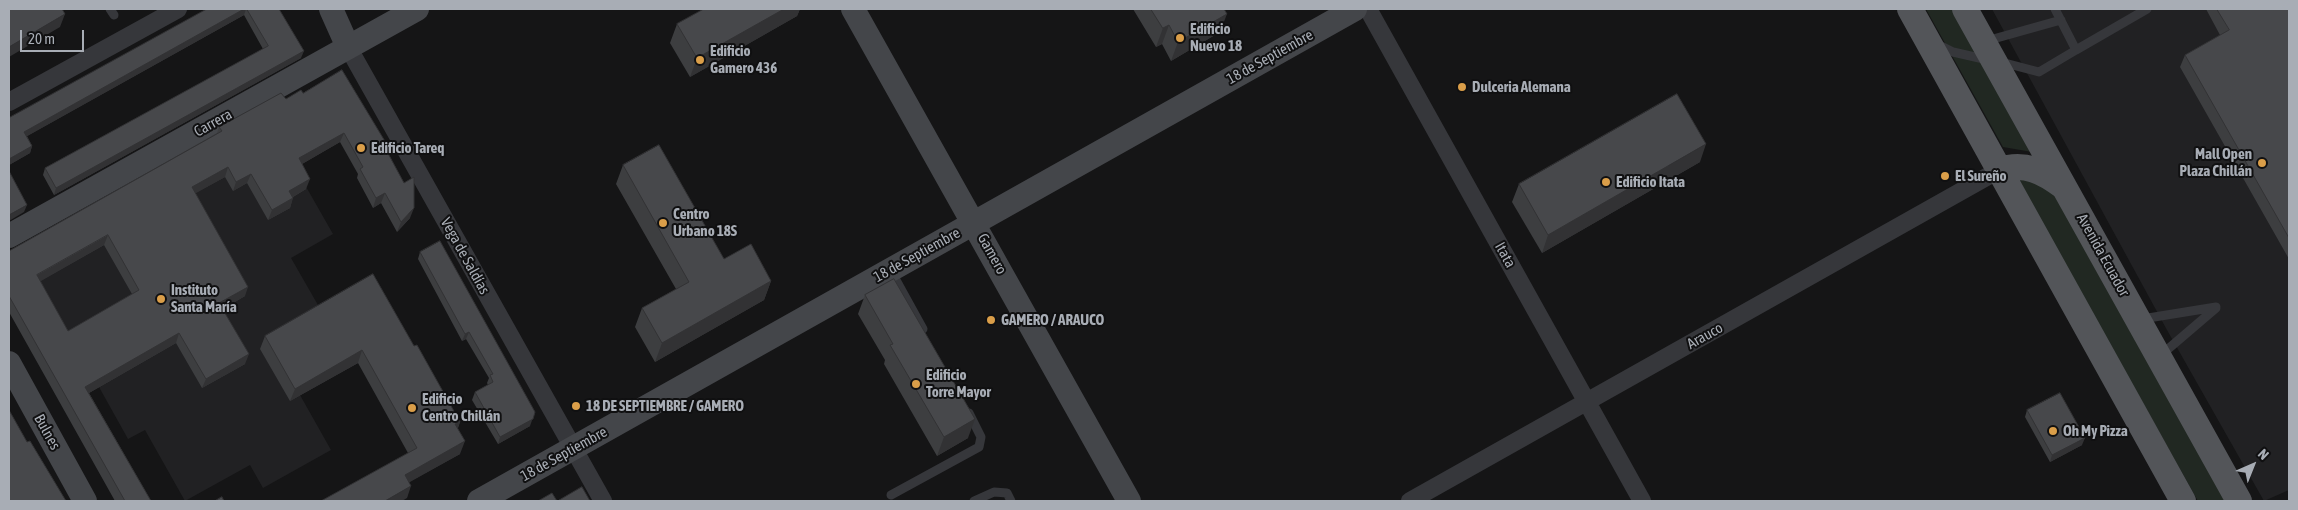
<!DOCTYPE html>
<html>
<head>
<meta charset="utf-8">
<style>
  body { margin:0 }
  #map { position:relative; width:2298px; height:510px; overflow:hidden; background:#151516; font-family:"Asap Condensed",sans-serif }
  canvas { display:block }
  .frame { position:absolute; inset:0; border:10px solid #a8adb5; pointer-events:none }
  .north { position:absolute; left:2228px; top:440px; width:50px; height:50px; -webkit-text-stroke:4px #101011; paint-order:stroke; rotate:44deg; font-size:14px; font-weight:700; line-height:20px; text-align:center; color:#a8adb5 }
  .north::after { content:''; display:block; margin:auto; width:18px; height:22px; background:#a8adb5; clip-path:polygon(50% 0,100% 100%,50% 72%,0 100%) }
  .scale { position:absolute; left:20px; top:30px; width:64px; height:22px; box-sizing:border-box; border:2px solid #a8adb5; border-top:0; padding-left:6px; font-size:15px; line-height:18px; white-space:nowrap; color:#a8adb5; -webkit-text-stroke:4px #101011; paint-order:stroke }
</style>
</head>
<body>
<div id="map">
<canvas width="2298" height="510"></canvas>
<div class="frame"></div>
<div class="north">N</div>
<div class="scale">20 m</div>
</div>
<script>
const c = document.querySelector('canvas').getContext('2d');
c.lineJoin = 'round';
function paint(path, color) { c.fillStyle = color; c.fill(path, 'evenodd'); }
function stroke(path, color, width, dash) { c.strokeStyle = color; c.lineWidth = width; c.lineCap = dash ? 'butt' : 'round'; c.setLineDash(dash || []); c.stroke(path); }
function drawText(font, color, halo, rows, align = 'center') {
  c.font = font + ' "Asap Condensed",sans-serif'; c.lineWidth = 4; c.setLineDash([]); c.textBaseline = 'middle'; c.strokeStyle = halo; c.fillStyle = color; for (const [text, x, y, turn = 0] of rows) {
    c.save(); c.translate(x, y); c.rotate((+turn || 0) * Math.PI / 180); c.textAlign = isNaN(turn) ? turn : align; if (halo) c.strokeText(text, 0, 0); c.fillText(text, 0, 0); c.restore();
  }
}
const built = new Path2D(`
  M1992,9H2289V490L2264,501L2167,330Z
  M264,113L333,234L291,258L322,312L399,339L300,395L331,450L263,488L250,465L185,501L145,430L128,439L99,387L63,407L9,259Z`);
const green = new Path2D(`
  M1926,9H1956L2038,153L2003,147Z
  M2015,176L2037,178L2060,197L2235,501H2198Z`);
const lane = new Path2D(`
  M110,9L114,15
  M2055,9L2076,50L2147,9
  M1986,41L2061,20
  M1937,44L1953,52L1988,60
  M2001,62L2039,72L2076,50
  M891,271L923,329
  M2142,319L2216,307
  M2161,355L2216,308
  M891,495L979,447L981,437L969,413
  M974,501L994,492L1007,493L1011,501`);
const street = new Path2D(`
  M1368,9L1642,501
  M348,47L603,501
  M9,102L178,9
  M1410,501L1999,170`);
const secondary = new Path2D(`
  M331,9L348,47
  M853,9L1129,501
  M9,236L417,9
  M9,363L85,501
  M479,501L1355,9`);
const primary = new Path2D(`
  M1910,9L2183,501
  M1965,9L2239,501
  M1999,170C2025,162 2043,171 2064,187`);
const wall = new Path2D(`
  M207,9H279L301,58L54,195L43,175L45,168L263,49L244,15L27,136L32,146L30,153L9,165V118Z
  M704,9H800L797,16L690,77L670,43L677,24Z
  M1133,9H1224L1220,32L1171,61L1162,44L1156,47Z
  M2206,9H2289V259L2180,67L2185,55L2220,35Z
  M303,93L386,143L385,147L410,218L397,232L381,203L373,208L357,178L358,174L340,142L302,164L306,189L293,197L290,208L268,220L247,183L233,191L225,177L195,193L245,296L223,309L245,364L202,388L176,343L89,393L151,501H115L9,312V251L217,133L219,127L286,99ZM104,245L132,294L68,331L40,281Z
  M1700,162L1542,253L1512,202L1519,184Z
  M623,165L724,259L771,281L764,300L655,362L635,327L642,308L676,289L616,184Z
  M420,252L530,426L498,444L472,400L475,392L488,385L487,383L489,378L466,339L462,341L418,259Z
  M865,295L968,438L937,456L884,364L885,360L858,314Z
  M265,336L414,346L460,422L458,428L460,454L409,482L407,498L408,453L358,363L290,401L260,349Z
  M2027,410L2082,445L2050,462L2025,417Z`);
const shadedWall = new Path2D(`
  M244,9H246L244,15L22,139L24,132Z
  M784,9H800L797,16L690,77L697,58Z
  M65,14L60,27L9,57V47Z
  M1227,14L1220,32L1171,61L1178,42Z
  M1169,25L1162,44L1156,47L1163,28Z
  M304,51L301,58L54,195L56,188Z
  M344,133L340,142L295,168L299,158Z
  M1706,144L1700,162L1542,253L1548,235Z
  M32,146L30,153L9,165V159Z
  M228,167L225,177L189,197L192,187Z
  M251,174L247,183L233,191L236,182Z
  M310,179L306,189L286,201L289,191Z
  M385,193L381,203L373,208L376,198Z
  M293,198L290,208L268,220L272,210Z
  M27,205L24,212L9,221V215Z
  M414,208L410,218L397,232L401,222Z
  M108,235L104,245L34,285L37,275Z
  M771,281L764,300L655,362L662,343Z
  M248,287L245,296L216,313L219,303Z
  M469,332L466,339L462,341L465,334Z
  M179,333L176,343L82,397L85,387Z
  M362,350L358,363L290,401L295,389Z
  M249,354L245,364L202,388L206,379Z
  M535,412L530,426L498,444L500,437Z
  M975,419L968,438L937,456L944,437Z
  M460,422L455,434V424Z
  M2085,438L2082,445L2050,462L2052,455Z
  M465,441L460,454L401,487L405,475Z
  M411,486L407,498L402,501H385Z`);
const building = new Path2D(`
  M9,9H62L65,14L9,47Z
  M207,9H244L24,132L32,146L9,159V118Z
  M247,9H279L304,51L56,188L45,168L268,46Z
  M704,9H784L697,58L677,24Z
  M1151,9H1224L1227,14L1178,42L1169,25L1163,28Z
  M2217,9H2289V238L2185,55L2229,30Z
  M342,70L386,143L383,144L404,183L414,177V208L401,222L385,193L376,198L360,169L363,167L344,133L299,158L310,179L289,191L293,198L272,210L251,174L236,182L228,167L192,187L248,287L219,303L249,354L206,379L179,333L85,387L151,501H125L9,296V251L222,131L219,127L281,93L286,99L301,90L303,93ZM108,235L139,290L68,331L37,275Z
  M1677,94L1706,144L1548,235L1519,184Z
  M659,145L724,259L751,244L771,281L662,343L642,308L689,282L623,165Z
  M9,171L27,205L9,215Z
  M440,241L535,412L533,419L500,437L475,392L493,382L490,375L493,374L469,332L465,334L420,252Z
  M373,274L414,346L417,345L460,422L455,424L465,441L405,475L411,486L385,501H321L417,448L362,350L295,389L265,336Z
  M894,279L975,419L944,437L890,345L893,344L865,295Z
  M2060,393L2085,438L2052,455L2027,410Z
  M9,410L27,442L30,441L66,501H9Z
  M582,487L590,501H538L552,493L557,501Z
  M222,497L224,501H215Z`);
const markers = [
  [1180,38,5,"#da9e49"],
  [700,60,5,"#da9e49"],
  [1462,87,5,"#da9e49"],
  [361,148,5,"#da9e49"],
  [2262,163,5,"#da9e49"],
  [1945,176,5,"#da9e49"],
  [1606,182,5,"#da9e49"],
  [663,223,5,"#da9e49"],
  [161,299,5,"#da9e49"],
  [991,320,5,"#da9e49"],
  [916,384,5,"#da9e49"],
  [576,406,5,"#da9e49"],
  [412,408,5,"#da9e49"],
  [2053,431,5,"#da9e49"]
];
const poiNames = [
  ["Edificio",1190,29],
  ["Nuevo 18",1190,46],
  ["Edificio",710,51],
  ["Gamero 436",710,68],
  ["Dulceria Alemana",1472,87],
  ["Edificio Tareq",371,148],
  ["Mall Open",2252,154,"right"],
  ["Plaza Chillán",2252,171,"right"],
  ["El Sureño",1955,176],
  ["Edificio Itata",1616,182],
  ["Centro",673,214],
  ["Urbano 18S",673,231],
  ["Instituto",171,290],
  ["Santa María",171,307],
  ["GAMERO / ARAUCO",1001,320],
  ["Edificio",926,375],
  ["Torre Mayor",926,392],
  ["Edificio",422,399],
  ["Centro Chillán",422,416],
  ["18 DE SEPTIEMBRE / GAMERO",586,406],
  ["Oh My Pizza",2063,431]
];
const streetNames = [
  ["18 de Septiembre",1270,57,-29],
  ["Carrera",213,123,-29],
  ["Gamero",992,254,61],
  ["18 de Septiembre",917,255,-29],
  ["Itata",1505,255,61],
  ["Avenida Ecuador",2103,255,61],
  ["Vega de Saldías",465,256,61],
  ["Arauco",1705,336,-29],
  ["Bulnes",47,432,61],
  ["18 de Septiembre",564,454,-29]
];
paint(built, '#212123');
paint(green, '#212822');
stroke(lane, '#36373b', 9);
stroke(street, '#36373b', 18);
stroke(secondary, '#44464a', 24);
stroke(primary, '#535559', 26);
paint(wall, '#3d3e40');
paint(shadedWall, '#323234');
paint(building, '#47484b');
stroke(building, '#323234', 1);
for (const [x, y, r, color] of markers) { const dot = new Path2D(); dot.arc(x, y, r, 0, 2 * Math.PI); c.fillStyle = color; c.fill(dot); stroke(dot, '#101011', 2); }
drawText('bold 15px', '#a8adb5', '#101011', poiNames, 'left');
drawText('15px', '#a8adb5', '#101011', streetNames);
</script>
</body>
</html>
